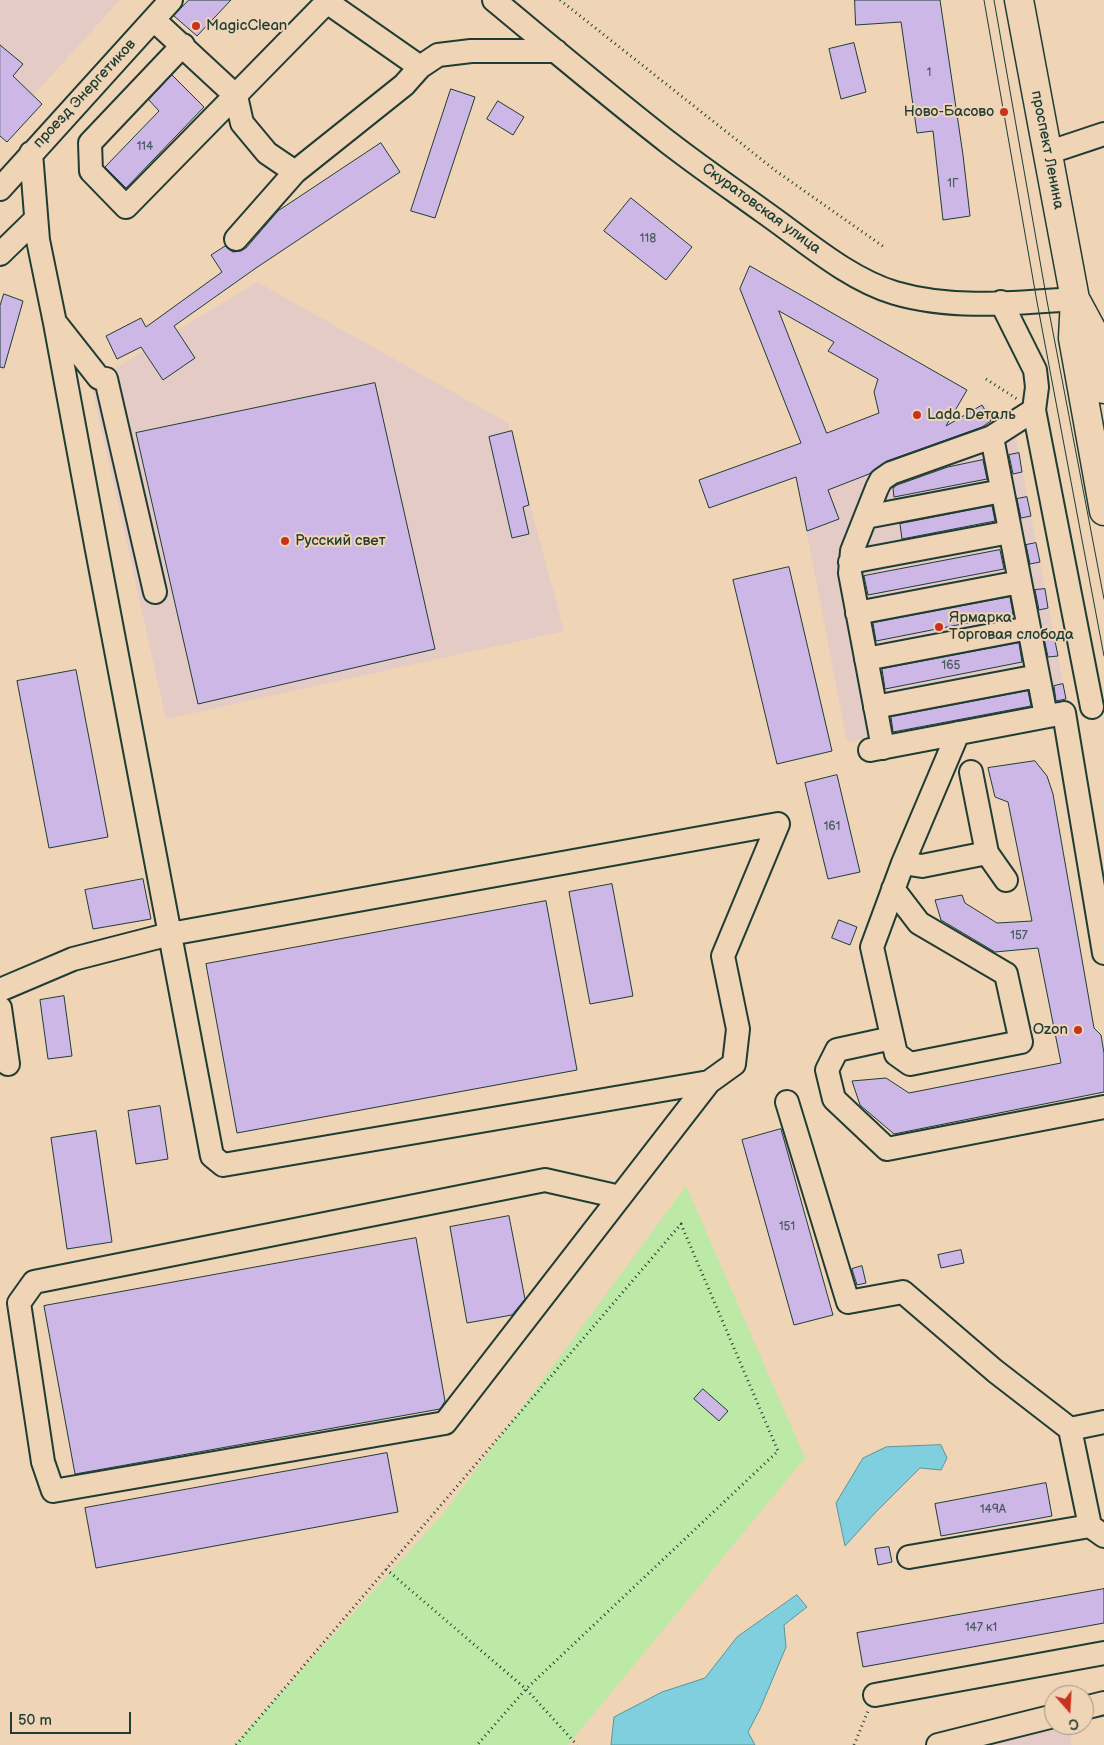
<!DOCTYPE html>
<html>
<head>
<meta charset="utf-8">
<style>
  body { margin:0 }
  #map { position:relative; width:1104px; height:1745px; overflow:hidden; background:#efd4b6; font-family:"Balsamiq Sans",sans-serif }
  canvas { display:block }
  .north { position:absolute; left:1044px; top:1685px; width:50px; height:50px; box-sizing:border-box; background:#efd4b6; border:1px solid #9c9882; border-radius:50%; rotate:161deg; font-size:14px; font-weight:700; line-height:20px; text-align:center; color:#1f3d34 }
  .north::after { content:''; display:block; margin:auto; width:18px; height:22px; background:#c8321e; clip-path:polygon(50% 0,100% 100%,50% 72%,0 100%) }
  .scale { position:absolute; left:10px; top:1712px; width:121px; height:22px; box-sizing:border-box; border:2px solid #1f3d34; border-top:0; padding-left:6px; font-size:15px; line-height:18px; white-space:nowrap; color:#1f3d34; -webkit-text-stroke:4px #efd4b6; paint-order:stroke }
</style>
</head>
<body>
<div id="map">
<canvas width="1104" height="1745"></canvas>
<div class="north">С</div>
<div class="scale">50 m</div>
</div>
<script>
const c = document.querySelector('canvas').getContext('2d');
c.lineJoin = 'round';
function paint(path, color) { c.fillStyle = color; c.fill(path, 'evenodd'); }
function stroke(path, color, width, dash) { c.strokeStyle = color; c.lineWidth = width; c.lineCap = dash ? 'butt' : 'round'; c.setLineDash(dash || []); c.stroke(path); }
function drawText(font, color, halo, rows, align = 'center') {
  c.font = font + ' "Balsamiq Sans",sans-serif'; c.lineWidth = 4; c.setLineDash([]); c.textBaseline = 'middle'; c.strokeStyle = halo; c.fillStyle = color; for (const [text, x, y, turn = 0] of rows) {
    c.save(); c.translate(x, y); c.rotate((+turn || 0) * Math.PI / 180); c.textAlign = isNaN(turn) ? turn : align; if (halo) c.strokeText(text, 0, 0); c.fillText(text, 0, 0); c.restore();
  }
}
const built = new Path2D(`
  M0,0H120L0,132Z
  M257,282L508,423L564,631L166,719L91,383Z
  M983,404L1014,427L1066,699L847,742L797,481L949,424Z
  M1059,1725H1068L1072,1745H983Z`);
const green = new Path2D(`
  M686,1186L805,1458L568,1745H234L444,1513Z`);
const water = new Path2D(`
  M941,1445L947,1458L941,1470L920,1468L874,1514L845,1546L836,1503L863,1458L886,1447Z
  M797,1595L807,1607L784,1625L786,1647L760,1709L748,1732L755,1745H611L614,1717L662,1692L705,1678L737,1637Z`);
const building = new Path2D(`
  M189,0H231L197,36L174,16Z
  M855,0H940L963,155L970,216L943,220L933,131L917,133L901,22L856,25Z
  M854,43L866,92L841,99L829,49Z
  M0,45L23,64L13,76L42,104L7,142L0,136Z
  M172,75L204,107L126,188L105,167L159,111L149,100Z
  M451,89L475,97L435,218L411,211Z
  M498,101L524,117L513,135L487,119Z
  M381,143L400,172L256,268L174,326L195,358L163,380L141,347L117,359L106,336L141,318L146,327L222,272L211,255L225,246L233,252L241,251L246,248L278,211Z
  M631,198L692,247L666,280L604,231Z
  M750,266L967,390L946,426L982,405L991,421L982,427L887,461L869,474L828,490L839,519L807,531L796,477L709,508L699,480L801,443L740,289ZM779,311L834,342L828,351L878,379L874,392L879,413L827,433Z
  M4,294L23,301L4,368L0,367V306Z
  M375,383L435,649L198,704L136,433Z
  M512,431L529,505L523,507L529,534L512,538L489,437Z
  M1019,453L1022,472L1013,474L1009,455Z
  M983,460L987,479L894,497L893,488L897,485L948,467Z
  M1027,497L1031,516L1021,518L1017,499Z
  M992,506L995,521L902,539L900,524Z
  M1036,543L1040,562L1030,564L1026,545Z
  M1000,550L1004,569L868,595L864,576Z
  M789,567L832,751L777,764L733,580Z
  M1045,589L1048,608L1039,610L1035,590Z
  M1010,597L1013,614L876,641L873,623Z
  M1054,636L1058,656L1048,657L1044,638Z
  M1019,643L1022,662L885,689L882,669Z
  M76,670L108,837L49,848L17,681Z
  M1063,684L1066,699L1056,701L1054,686Z
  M1028,691L1031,706L893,732L891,717Z
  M1035,761L1047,776L1053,794L1094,1028L1101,1035L1104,1053V1092L894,1134L860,1105L852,1081L886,1078L909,1093L1061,1063L1038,948L995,952L941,920L935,900L962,895L965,903L997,923L1032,921L1008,802L995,797L988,768Z
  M837,775L860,872L828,879L805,783Z
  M143,879L151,919L93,929L85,890Z
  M612,884L633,996L590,1004L569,892Z
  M546,901L577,1070L237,1133L206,964Z
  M839,920L857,927L850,945L832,938Z
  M64,996L72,1056L48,1059L40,1000Z
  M160,1106L168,1159L136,1164L128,1111Z
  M781,1129L833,1315L794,1325L742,1140Z
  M96,1131L112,1242L67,1249L51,1138Z
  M509,1216L525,1299L512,1315L467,1323L450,1227Z
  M416,1238L445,1401L440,1409L75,1474L44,1306Z
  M961,1250L964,1263L941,1268L938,1255Z
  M862,1266L866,1283L857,1285L852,1269Z
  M703,1389L728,1411L719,1421L694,1399Z
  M387,1453L398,1512L96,1568L85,1508Z
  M1046,1483L1052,1516L941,1536L935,1504Z
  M889,1547L892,1562L878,1565L875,1549Z
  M1104,1589V1623L863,1667L857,1633Z`);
const path = new Path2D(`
  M560,0L776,171L884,247
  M986,379L1017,399
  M386,1569L526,1689L577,1745
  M236,1745L681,1224L778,1451L526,1689L477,1745
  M854,1745L868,1711`);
const minor = new Path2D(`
  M494,0C552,48 610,97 669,143C700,167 732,189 764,212C804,240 848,279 895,293C953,310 1016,303 1075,299
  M154,20L236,96L242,123L267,153L295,172L404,85L420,67
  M183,45L90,143L91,171L126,207L327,2L420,67L438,55L471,51H556
  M1047,153L1104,134
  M0,189L171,0
  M236,239L295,172
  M0,254L35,220
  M1001,302L1035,370L1037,387L1034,410L1092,707
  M58,326L99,378L106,379L155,592
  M992,437L1046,716
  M866,517L1002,491
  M850,562L1010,532
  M857,613L1020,582
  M866,659L1029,628
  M875,707L1038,676
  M1064,713L1104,953
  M883,748L850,573L852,551L877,488L881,480L891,473L992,437L1034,410
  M870,750L1059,714
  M987,853L1006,880
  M903,863L922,866L987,853L971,772
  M893,889L919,923L1006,974L1021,1042L910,1064L896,1054L872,947L903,863L958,733
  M0,990L73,959L170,934L778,824L723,956L738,1029L734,1064L709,1082L223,1165L212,1156L97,550L55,323L38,240L31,153
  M0,1008L8,1064
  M892,1038L837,1050L827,1070L834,1099L887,1149L1104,1107
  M787,1102L848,1302L903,1292L995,1371L1070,1429
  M620,1197L545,1180L34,1282L19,1303L43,1462L53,1491L445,1423L709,1082
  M1104,1422L1070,1429L1090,1526L1104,1536
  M909,1557L1090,1526
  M875,1695L1104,1653
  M1084,1708L1104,1703
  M938,1745L1054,1716`);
const major = new Path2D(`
  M1019,0L1075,299L1073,338L1104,511
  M1075,299L1094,334L1104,389`);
const tram = new Path2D(`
  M984,0L1037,302L1104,656
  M994,0L1047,301L1104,599`);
const markers = [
  [196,26,5,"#c8321e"],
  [1004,112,5,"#c8321e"],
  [917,415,5,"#c8321e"],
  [285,541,5,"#c8321e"],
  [939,627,5,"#c8321e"],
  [1078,1030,5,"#c8321e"]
];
const numberNames = [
  ["1",929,73],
  ["114",145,147],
  ["1Г",953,184],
  ["118",648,239],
  ["165",951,666],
  ["161",832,827],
  ["157",1019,936],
  ["151",787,1227],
  ["149А",993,1510],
  ["147 к1",981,1628]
];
const poiNames = [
  ["MagicClean",206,26],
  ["Ново-Басово",994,112,"right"],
  ["Lada Dеталь",927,415],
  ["Русский свет",295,541],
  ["Ярмарка",949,618],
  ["Торговая слобода",949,635],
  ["Ozon",1068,1030,"right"]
];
const streetNames = [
  ["проезд Энергетиков",85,94,-47],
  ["проспект Ленина",1047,150,79],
  ["Скуратовская улица",761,209,36]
];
paint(built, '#e4cbc5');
paint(green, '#bce9a6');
paint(water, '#80cfde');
stroke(water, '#59959a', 1);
paint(building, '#ccb7e7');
stroke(building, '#1f3d34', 1);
stroke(minor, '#1f3d34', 26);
stroke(major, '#1f3d34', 31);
stroke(path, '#1f3d34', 3, [1, 4]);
stroke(minor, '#efd4b6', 22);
stroke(major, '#efd4b6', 28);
stroke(tram, '#1f3d34', 1);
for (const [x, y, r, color] of markers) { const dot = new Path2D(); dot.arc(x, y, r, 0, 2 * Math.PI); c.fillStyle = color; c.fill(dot); stroke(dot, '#efd4b6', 2); }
drawText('12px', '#4a5c61', null, numberNames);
drawText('15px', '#1f3d34', '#efd4b6', poiNames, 'left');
drawText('15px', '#1f3d34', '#efd4b6', streetNames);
</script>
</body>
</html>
